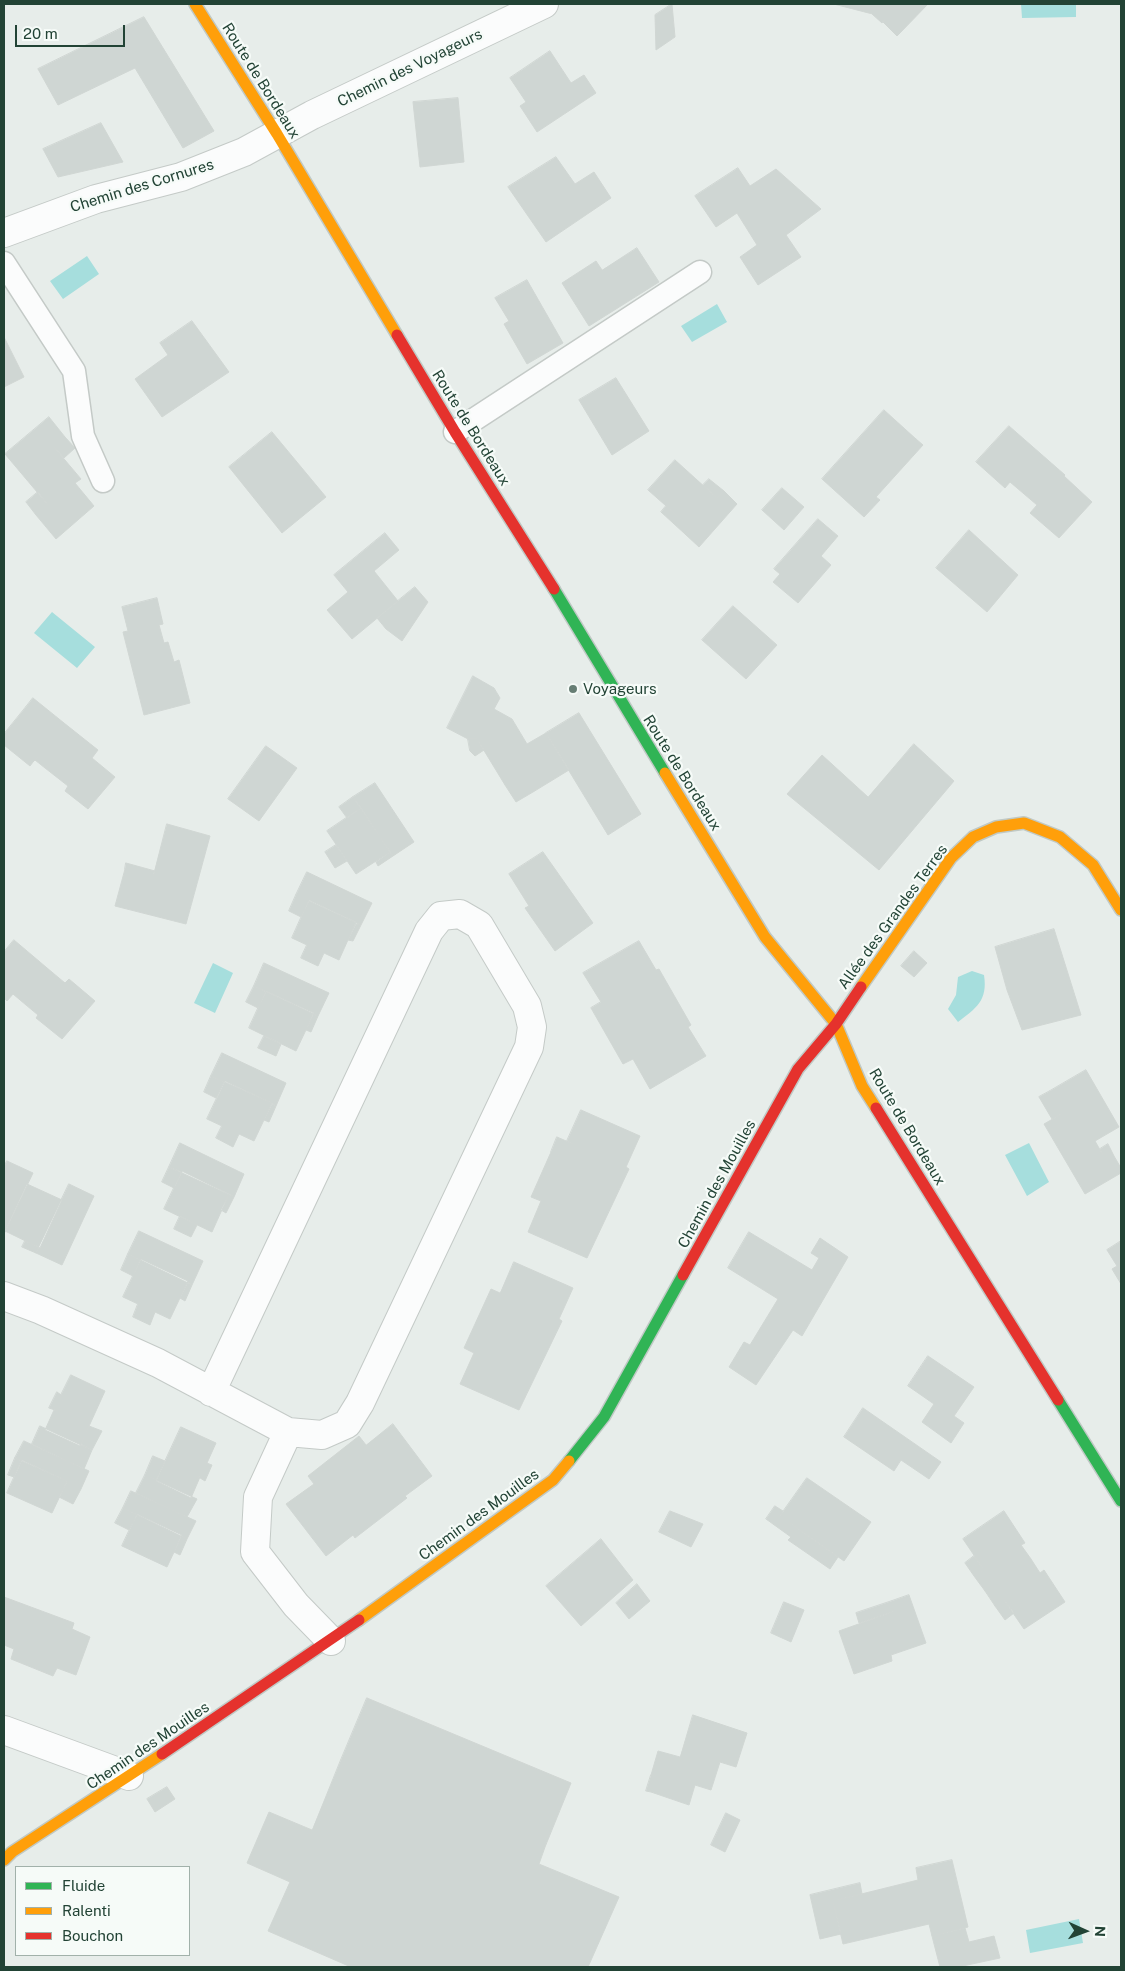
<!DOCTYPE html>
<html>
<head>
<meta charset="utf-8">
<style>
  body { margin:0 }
  #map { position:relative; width:1125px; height:1971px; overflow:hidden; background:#e7edea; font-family:"Public Sans",sans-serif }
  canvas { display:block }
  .frame { position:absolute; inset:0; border:5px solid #224335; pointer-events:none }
  .legend { position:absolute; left:15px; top:1866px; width:175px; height:90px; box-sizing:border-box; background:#f6fbf8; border:1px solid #a1b1aa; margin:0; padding:6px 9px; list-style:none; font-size:15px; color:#224335 }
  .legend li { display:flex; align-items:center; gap:10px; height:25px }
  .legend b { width:25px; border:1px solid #a1b1aa }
  .north { position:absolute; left:1060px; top:1906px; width:50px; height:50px; -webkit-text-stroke:4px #f6fbf8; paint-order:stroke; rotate:92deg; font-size:14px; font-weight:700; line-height:20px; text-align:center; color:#224335 }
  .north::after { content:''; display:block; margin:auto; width:18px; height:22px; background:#224335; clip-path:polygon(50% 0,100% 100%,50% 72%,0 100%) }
  .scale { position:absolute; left:15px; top:25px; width:110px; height:22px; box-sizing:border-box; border:2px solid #224335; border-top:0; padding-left:6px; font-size:15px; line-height:18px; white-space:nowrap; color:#224335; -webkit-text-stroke:4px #f6fbf8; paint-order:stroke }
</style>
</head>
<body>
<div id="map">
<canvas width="1125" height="1971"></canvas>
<div class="frame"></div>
<ul class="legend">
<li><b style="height:6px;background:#30b455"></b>Fluide</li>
<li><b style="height:6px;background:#ff9f0a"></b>Ralenti</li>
<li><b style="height:6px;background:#e5322d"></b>Bouchon</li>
</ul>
<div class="north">N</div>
<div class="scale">20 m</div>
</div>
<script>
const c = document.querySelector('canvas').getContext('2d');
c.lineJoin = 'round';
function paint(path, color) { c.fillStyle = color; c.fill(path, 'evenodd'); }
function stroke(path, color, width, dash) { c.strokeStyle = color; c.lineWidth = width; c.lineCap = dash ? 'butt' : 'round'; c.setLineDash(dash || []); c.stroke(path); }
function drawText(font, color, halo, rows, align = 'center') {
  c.font = font + ' "Public Sans",sans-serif'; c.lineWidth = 4.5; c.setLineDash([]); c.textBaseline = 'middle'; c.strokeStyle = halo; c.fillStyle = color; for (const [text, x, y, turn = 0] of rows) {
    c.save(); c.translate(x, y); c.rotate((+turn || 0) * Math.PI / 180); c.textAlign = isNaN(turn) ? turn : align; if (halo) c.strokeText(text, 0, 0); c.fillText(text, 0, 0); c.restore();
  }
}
const water = new Path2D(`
  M1021,4H1076V17L1022,18Z
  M87,256L99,274L63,299L50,281Z
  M717,304L727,322L692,342L681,326Z
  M52,612L95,647L77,668L34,633Z
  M213,963L233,973L215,1013L194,1003Z
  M972,971L984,975C988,1001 976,1008 958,1022L948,1009L956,995L958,977Z
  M1029,1143L1049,1182L1027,1196L1005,1155Z
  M1079,1919L1083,1943L1030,1953L1026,1930Z`);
const building = new Path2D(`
  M672,4L675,37L656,50L655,15Z
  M834,4H928L900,33L885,19L882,23L872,14Z
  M144,17L214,131L183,148L135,68L58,105L38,69Z
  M885,19L900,33L897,36L883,22Z
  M550,51L571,83L584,75L596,93L537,132L520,106L526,102L510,78Z
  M458,98L464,162L420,167L413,102Z
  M101,123L123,162L58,177L43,149Z
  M556,157L575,184L594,172L611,198L546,242L508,187Z
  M738,168L750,186L776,169L821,209L786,235L801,257L758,285L740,257L757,245L737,213L716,227L695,196Z
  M637,248L659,282L589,326L562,283L596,261L602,270Z
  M527,280L563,343L527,364L504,324L509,321L495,298Z
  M192,321L229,372L162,417L135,379L168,355L160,343Z
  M4,337L24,377L4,387Z
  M616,378L649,431L612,455L579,400Z
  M884,410L916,439L898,460L904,466L876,497L880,500L864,517L822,479Z
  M49,417L65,437L54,447L81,479L75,483L94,506L56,539L36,515L48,505L5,454Z
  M1009,426L1065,475L1064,476L1092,502L1059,538L1030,513L1037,505L1010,482L1005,488L976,462Z
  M272,432L326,497L282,533L229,467Z
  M65,437L75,448L64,458L54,447Z
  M916,439L923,445L904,466L898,460Z
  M675,460L717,498L724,491L737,504L699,547L685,534L691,528L648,490Z
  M709,479L724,491L717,498L703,485Z
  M782,488L804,507L784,530L762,510Z
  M38,492L48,505L36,515L26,502Z
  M666,506L691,528L685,534L661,512Z
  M818,519L838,536L821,556L831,565L798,603L773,582L780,574L774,569Z
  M969,530L1018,575L987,612L936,568Z
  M385,533L399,550L374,571L398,601L352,639L327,610L348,592L334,575Z
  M415,587L428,602L402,641L386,629L377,618Z
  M157,598L163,624L159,625L164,643L168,642L174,662L179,660L190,703L144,715L123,632L128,631L122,607Z
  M733,606L777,645L746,679L702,640Z
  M473,676L494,688L500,698L494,709L512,719L527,744L546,733L569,770L533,792L522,774L505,785L477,739H468L447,728Z
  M33,698L64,723L48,724L26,707Z
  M26,707L48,724L64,723L98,750L92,758L115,777L88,809L65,791L68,786L45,768L48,765L38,757L33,762L4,738V734Z
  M579,713L641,814L608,835L546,733Z
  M4,738L33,762L30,766L4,745Z
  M468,739H477L484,750L475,756L470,751Z
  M914,744L954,781L879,870L787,794L822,755L868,797Z
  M266,746L297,768L259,821L228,799Z
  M38,757L48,765L45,768L35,760Z
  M522,774L533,792L516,802L505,785Z
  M375,783L414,842L393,856L353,797Z
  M353,797L361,808L347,818L339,807Z
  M361,808L390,852L356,874L327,831Z
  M167,824L210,836L186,924L115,906L125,869L153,876Z
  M336,845L347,861L335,868L325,852Z
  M390,852L393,856L378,866L376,862Z
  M543,852L593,923L555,951L525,908L529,906L509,874Z
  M126,863L155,871L153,876L125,869Z
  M307,872L372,903L361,925L296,895Z
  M296,895L309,901L301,917L289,911Z
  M309,900L356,922L339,960L292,938Z
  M356,924L361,925L353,941L348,940Z
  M1054,929L1081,1015L1022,1030L1007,990L995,947Z
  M14,940L53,973L26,1005L13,994L7,1001L4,998V952Z
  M639,941L656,970L659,969L691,1025L688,1027L706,1056L650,1089L633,1059L623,1064L599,1022L614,1014L606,999L601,1002L583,973Z
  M307,945L324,953L318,966L301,958Z
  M914,951L927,963L914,977L901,966Z
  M264,963L329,993L318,1016L254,986Z
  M53,973L65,983L69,979L95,1001L62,1039L36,1018L38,1015L26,1005Z
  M254,986L266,992L258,1008L246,1002Z
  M266,991L314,1013L296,1051L249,1028Z
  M606,999L614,1014L599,1022L591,1008Z
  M313,1014L318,1016L311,1032L306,1030Z
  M264,1036L281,1044L276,1056L258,1048Z
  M222,1053L286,1083L276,1106L272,1103L211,1076Z
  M1086,1070L1119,1127L1095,1141L1103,1155L1110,1158L1114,1156L1121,1168V1173L1085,1194L1044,1124L1063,1113L1050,1091Z
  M211,1076L224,1082L216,1098L204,1092Z
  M225,1081L272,1103L254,1141L207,1119Z
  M1050,1091L1063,1113L1052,1119L1039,1097Z
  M272,1104L276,1106L269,1122L264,1120Z
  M581,1110L640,1136L626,1167L629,1169L587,1258L528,1232L541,1201L531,1197L551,1152L566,1159L573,1144L567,1141Z
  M222,1126L239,1134L233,1147L216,1138Z
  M557,1137L573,1144L566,1159L551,1152Z
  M180,1143L244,1174L234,1197L169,1167Z
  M1108,1144L1114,1156L1110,1158L1103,1155L1100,1149Z
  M7,1161L33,1173L4,1234V1167Z
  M169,1167L182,1172L174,1188L162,1182Z
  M182,1171L229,1194L212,1232L164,1209Z
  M27,1184L62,1200L40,1248L5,1231Z
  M69,1184L94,1196L62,1265L36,1253Z
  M229,1194L234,1197L226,1213L221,1210Z
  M180,1216L197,1225L191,1237L174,1229Z
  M139,1231L203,1261L192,1285L128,1254Z
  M749,1232L812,1270L819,1258L811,1253L820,1238L848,1257L802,1336L793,1330L756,1385L729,1367L744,1342L750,1345L778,1299L728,1268Z
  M25,1241L39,1247L36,1253L22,1247Z
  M1121,1241V1284L1112,1269L1117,1266L1107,1250Z
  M128,1254L140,1260L133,1276L121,1270Z
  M141,1259L188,1281L170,1319L123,1297Z
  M514,1262L573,1288L559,1319L562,1321L519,1410L460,1384L474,1353L464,1348L491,1289L500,1293Z
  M188,1282L192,1285L185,1301L180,1298Z
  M138,1304L155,1312L150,1325L133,1317Z
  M928,1356L974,1387L954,1416L964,1423L951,1443L922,1422L934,1404L908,1386Z
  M71,1375L105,1391L80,1446L45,1430L54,1410L58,1411L64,1397L61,1395Z
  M57,1392L64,1397L58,1411L49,1408Z
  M863,1408L941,1462L929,1479L901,1460L894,1471L844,1437Z
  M393,1424L432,1476L405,1496L407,1498L355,1538L353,1535L326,1556L286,1504L314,1484L308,1476L359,1436L366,1445Z
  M40,1426L92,1450L84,1469L32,1444Z
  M89,1426L102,1431L92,1450L81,1444Z
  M181,1427L216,1443L207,1463L204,1462L197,1476L200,1477L191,1498L156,1481Z
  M24,1441L89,1471L81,1489L67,1482V1481L15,1458Z
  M153,1456L165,1461L156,1480L145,1475Z
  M15,1458L21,1461L14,1477L8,1475Z
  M22,1460L67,1481L52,1513L7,1493Z
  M204,1462L212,1465L205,1481L197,1476Z
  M145,1475L197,1499L187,1517L136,1493Z
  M807,1478L871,1522L844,1561L780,1516Z
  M67,1482L81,1489L73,1504L59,1497Z
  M131,1491L196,1521L187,1539L123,1508Z
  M775,1506L783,1511L780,1516L838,1557L830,1569L788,1540L791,1537L766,1519Z
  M123,1508L137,1515L129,1530L115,1523Z
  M670,1511L703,1524L691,1547L659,1532Z
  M1004,1511L1025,1543L1021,1545L1031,1559L985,1591L974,1576L984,1570L963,1539Z
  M137,1514L182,1535L167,1567L122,1546Z
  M181,1536L187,1539L180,1555L174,1552Z
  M601,1539L633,1580L581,1626L546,1586Z
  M974,1556L984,1570L974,1576L965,1563Z
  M1031,1559L1040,1573L1044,1570L1065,1602L1024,1629L1004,1600L995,1606L985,1591Z
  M637,1584L650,1601L629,1619L616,1603Z
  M909,1595L926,1643L891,1655L892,1661L854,1674L839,1631L895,1611L892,1601Z
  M4,1597L74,1623L72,1629L90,1637L76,1675L57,1668L53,1676L11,1659L14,1649L4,1645Z
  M1004,1600L1014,1613L1005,1620L995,1606Z
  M892,1601L895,1611L859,1623L856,1613Z
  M784,1602L804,1610L791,1642L771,1633Z
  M367,1698L571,1783L545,1847L341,1760Z
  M693,1715L747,1733L736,1767L720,1762L711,1790L695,1785L689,1805L651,1792L656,1776L651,1775L658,1751L680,1757Z
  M341,1760L545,1847L539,1864L619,1897L588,1967H351L268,1931L290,1882L247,1863L269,1812L312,1830Z
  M651,1775L656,1776L651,1792L646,1791Z
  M167,1787L175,1799L155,1812L147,1799Z
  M726,1813L740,1820L725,1852L711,1845Z
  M952,1860L968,1927L932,1936L929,1924L843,1944L833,1901L918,1880L916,1868Z
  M860,1883L862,1894L833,1901L841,1934L820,1939L810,1895Z
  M965,1928L969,1942L994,1936L1000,1958L958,1967H940L932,1936Z`);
const lane = new Path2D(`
  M4,263L74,371L83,436L103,481
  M455,432L700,272`);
const street = new Path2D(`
  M4,233L96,199L181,177L244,152L312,115L544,4
  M4,1296L41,1310L158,1363L288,1432L258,1497L255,1552L296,1605L331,1641
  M211,1392L429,931L441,916L460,914L479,925L527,1006L532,1027L529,1047L360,1403L347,1424L322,1435L288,1432
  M4,1730L129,1776`);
const fast = new Path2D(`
  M554,589L665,773
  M1058,1400L1121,1501
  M569,1461L604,1417L683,1275`);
const slow = new Path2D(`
  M195,4L277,134L397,335
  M665,773L765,937L836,1024L862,1086L876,1108
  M861,987L951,858L973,837L996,827L1024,823L1060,837L1093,865L1121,910
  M359,1620L553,1480L569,1461
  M4,1860L12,1852L162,1754`);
const jam = new Path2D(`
  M397,335L455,432L554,589
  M876,1108L1058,1400
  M683,1275L798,1069L836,1024L861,987
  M162,1754L359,1620`);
const markers = [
  [573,689,5,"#677e74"]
];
const streetNames = [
  ["Chemin des Voyageurs",410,68,-26],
  ["Route de Bordeaux",261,81,58],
  ["Chemin des Cornures",142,186,-17],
  ["Route de Bordeaux",471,428,58],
  ["Route de Bordeaux",682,773,58],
  ["Allée des Grandes Terres",893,917,-54],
  ["Route de Bordeaux",907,1127,59],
  ["Chemin des Mouilles",717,1184,-61],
  ["Chemin des Mouilles",479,1515,-36],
  ["Chemin des Mouilles",148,1746,-34]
];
const poiNames = [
  ["Voyageurs",583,689]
];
paint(water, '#a6dedd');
paint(building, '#cfd6d3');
stroke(building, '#d0d6d3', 1);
stroke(lane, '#c4cac7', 25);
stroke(street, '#c4cac7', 30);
stroke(fast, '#c0c9c5', 14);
stroke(slow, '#c0c9c5', 14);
stroke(jam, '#c0c9c5', 14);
stroke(lane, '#fbfcfc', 22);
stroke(street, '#fbfcfc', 28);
stroke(fast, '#30b455', 11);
stroke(slow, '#ff9f0a', 11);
stroke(jam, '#e5322d', 11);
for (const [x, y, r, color] of markers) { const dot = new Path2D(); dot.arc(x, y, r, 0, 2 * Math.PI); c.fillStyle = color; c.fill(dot); stroke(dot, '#f6fbf8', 2); }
drawText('15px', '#224335', '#f6fbf8', streetNames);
drawText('15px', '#224335', '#f6fbf8', poiNames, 'left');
</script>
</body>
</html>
